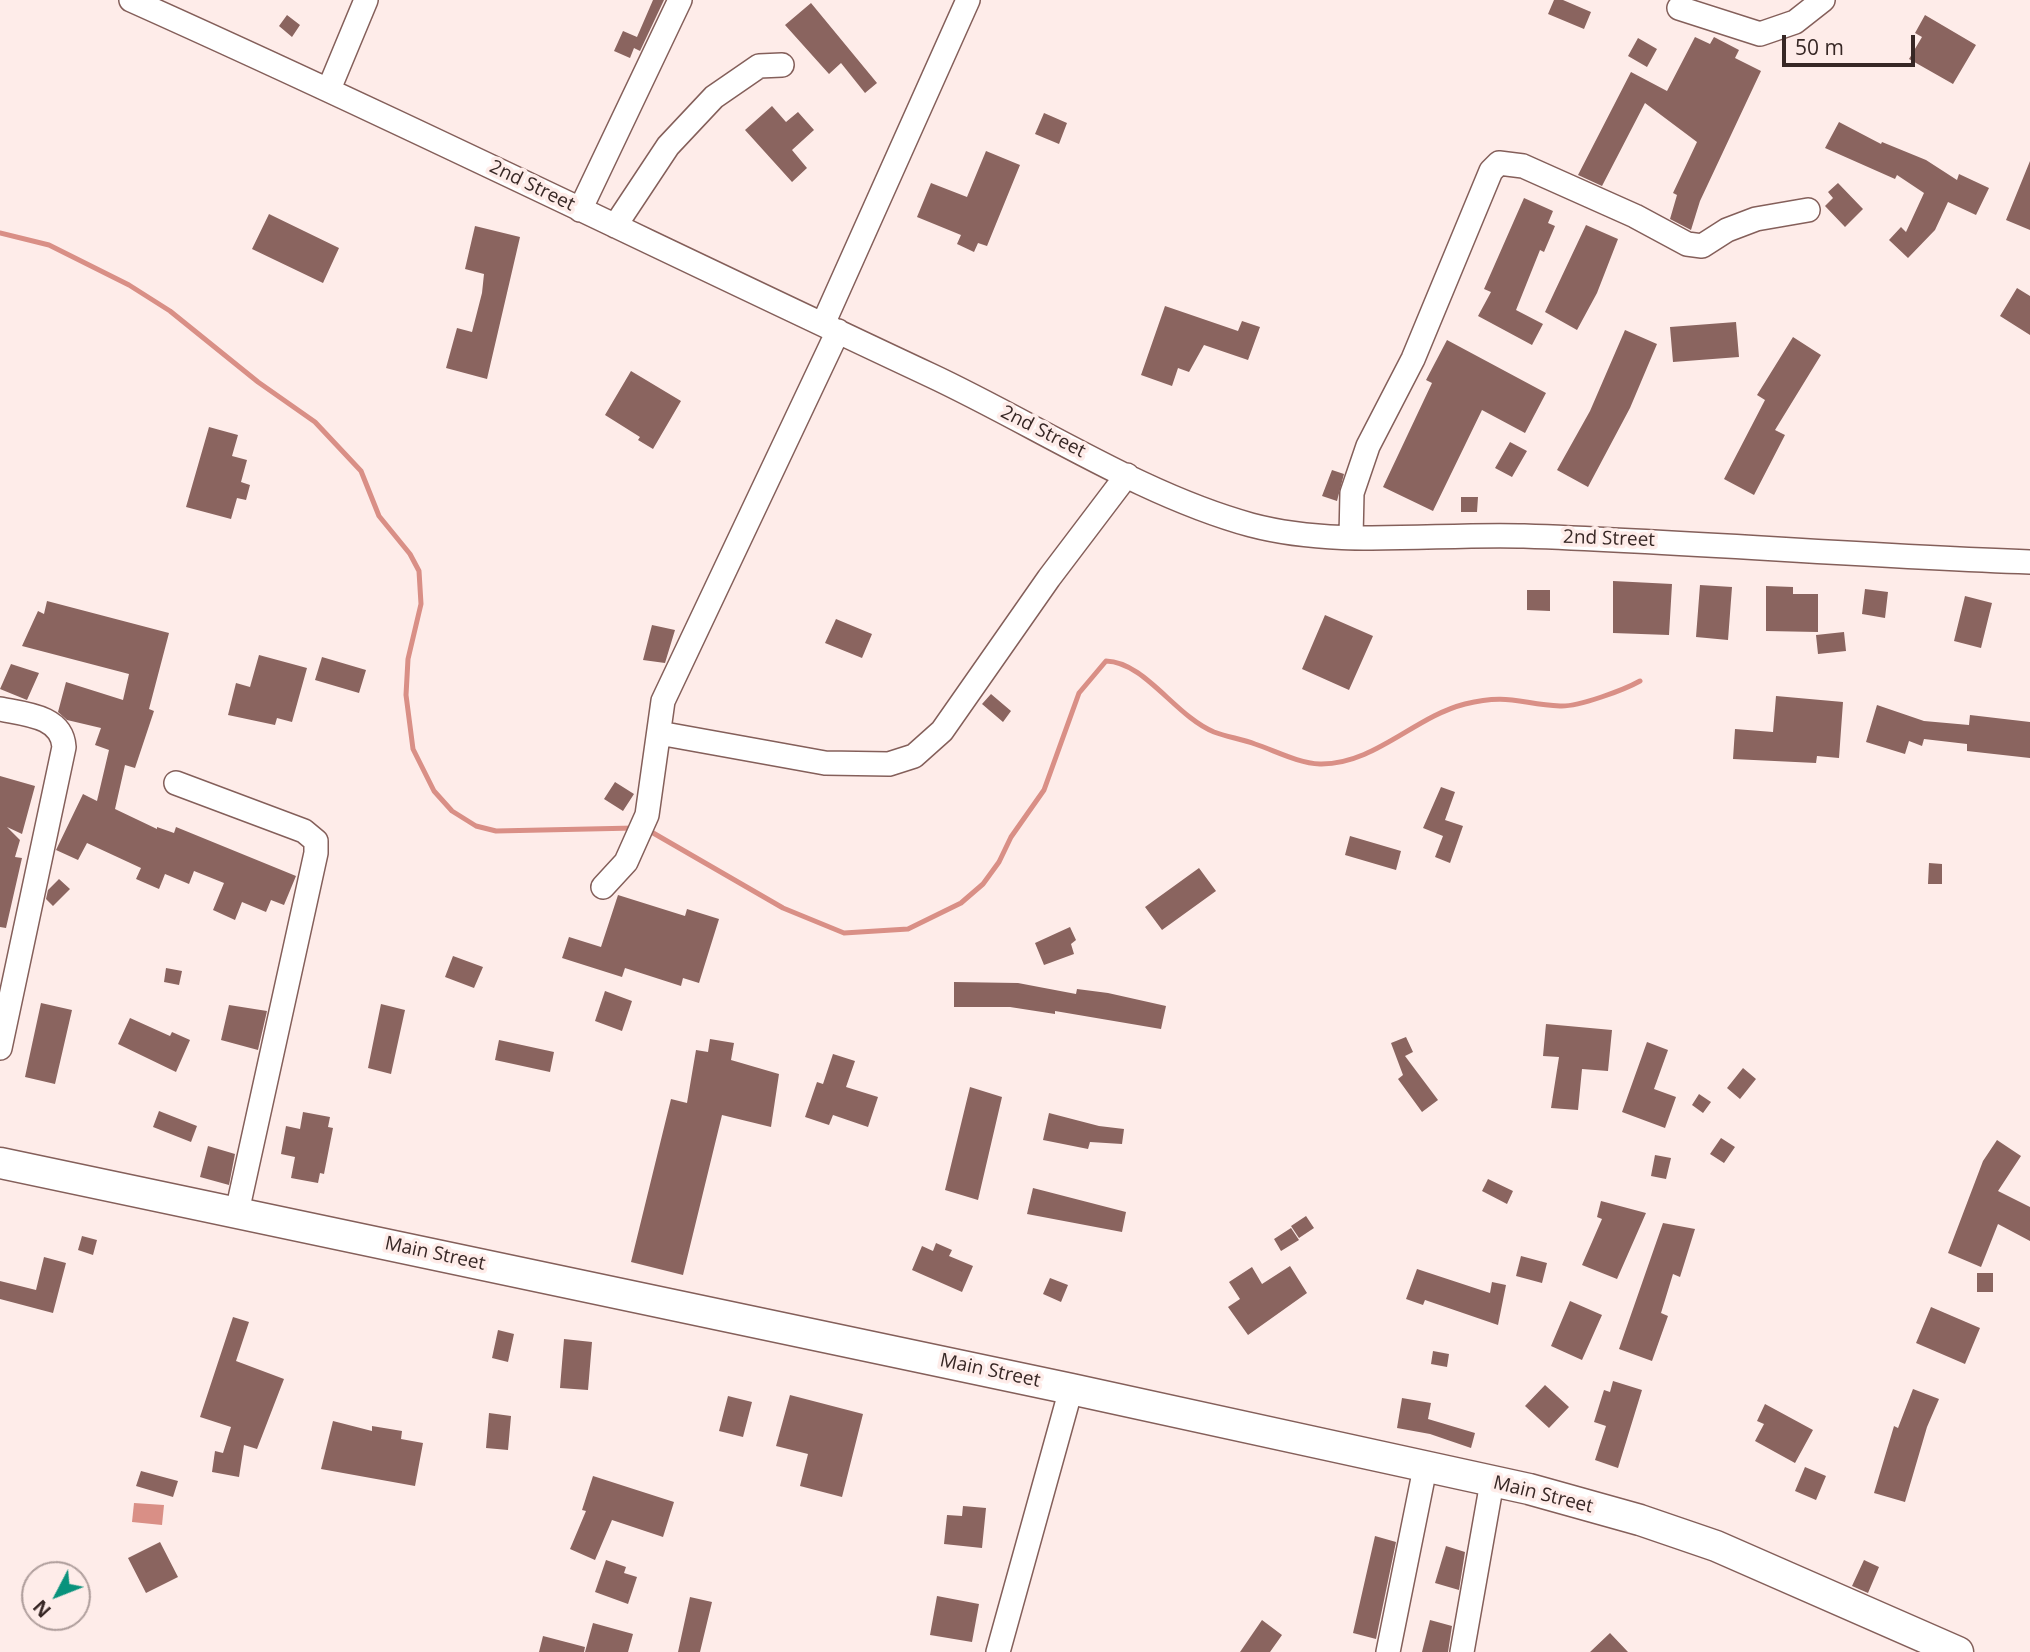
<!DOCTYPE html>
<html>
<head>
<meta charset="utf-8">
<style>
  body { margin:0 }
  #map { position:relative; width:2030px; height:1652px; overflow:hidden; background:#feece9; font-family:"Open Sans",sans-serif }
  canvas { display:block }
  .north { position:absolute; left:21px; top:1561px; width:70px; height:70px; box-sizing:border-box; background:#feece9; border:2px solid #ae9d9b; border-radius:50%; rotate:228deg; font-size:19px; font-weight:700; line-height:28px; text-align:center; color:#372725 }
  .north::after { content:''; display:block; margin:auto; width:24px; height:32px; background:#09927c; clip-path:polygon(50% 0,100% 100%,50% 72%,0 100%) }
  .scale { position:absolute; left:1782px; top:35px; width:133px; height:32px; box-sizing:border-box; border:4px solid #372725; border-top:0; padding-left:9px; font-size:21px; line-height:24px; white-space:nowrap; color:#372725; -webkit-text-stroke:5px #feece9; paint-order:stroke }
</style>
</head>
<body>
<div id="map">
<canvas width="2030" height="1652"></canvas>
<div class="north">N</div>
<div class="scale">50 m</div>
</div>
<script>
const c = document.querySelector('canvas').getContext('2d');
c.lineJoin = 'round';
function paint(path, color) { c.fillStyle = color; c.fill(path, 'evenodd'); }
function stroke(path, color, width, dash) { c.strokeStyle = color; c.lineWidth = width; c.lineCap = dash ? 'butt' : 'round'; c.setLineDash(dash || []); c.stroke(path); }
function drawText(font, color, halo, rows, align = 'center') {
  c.font = font + ' "Open Sans",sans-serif'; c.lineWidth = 7; c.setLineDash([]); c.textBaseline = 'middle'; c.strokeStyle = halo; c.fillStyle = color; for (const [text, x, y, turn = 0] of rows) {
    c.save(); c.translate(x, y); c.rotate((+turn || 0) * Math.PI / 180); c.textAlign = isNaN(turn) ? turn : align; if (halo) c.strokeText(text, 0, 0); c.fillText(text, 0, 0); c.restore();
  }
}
const water = new Path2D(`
  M134,1503L164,1505L162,1525L132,1522Z`);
const stream = new Path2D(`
  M0,233L49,245L129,285L170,311L258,382L315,422L361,471L379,516L410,554L419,571L421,604L408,659L406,695L413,749L434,791L452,811L476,826L496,831L635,828
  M648,830L783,908L844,933L908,929L961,903L983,884L999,862L1011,837L1044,790L1079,693L1106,661C1145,662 1175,716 1214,732C1227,737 1242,739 1255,744C1276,751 1298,763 1320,764C1374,765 1414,717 1465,704C1508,693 1521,704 1560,706C1578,707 1624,690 1640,681`);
const building = new Path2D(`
  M653,0H664L640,51L634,48L630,58L614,51L623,31L637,37Z
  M1554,0H1563L1591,12L1584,29L1548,14Z
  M811,3L877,83L865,93L841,63L829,74L785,25Z
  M287,15L300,25L292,37L279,26Z
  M1925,15L1976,45L1953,84L1909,59L1922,37L1915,33Z
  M1695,37L1710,44L1714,37L1739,50L1735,58L1761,71L1700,201L1691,230L1670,219L1677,195L1673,193L1697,142L1645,103L1602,186L1578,175L1631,72L1667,91Z
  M1638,38L1657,49L1647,67L1628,56Z
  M772,106L786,122L798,112L814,130L792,150L807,168L792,182L745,130Z
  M1044,113L1067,123L1059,144L1035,134Z
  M1839,122L1881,144L1882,142L1926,160L1957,180L1959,174L1989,188L1976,215L1948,202L1935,230L1908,258L1889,240L1901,227L1906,232L1924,193L1897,175L1895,179L1825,148Z
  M986,151L1020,165L987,246L978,243L974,252L957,244L961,235L917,217L931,183L967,197Z
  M2030,161V230L2006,220Z
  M1838,183L1863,209L1845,227L1825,206L1833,198L1828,192Z
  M1524,198L1553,211L1548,223L1555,226L1544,252L1540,250L1516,310L1543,324L1532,345L1478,316L1491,292L1484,289Z
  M269,214L339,248L323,283L252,249Z
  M1586,225L1618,239L1597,293L1577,330L1545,312Z
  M475,226L520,237L487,379L446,368L457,328L472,332L482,293L484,274L465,269Z
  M2017,288L2030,296V335L2000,316Z
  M1165,306L1238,331L1242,321L1260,327L1248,360L1204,345L1189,372L1178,368L1172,386L1141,375Z
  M1736,322L1739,357L1673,362L1670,327Z
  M1625,330L1657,344L1630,408L1588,487L1557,470L1590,411Z
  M1793,337L1821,355L1775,430L1785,435L1754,495L1724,479L1765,400L1757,395Z
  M1447,340L1546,393L1525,433L1482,410L1433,511L1383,487L1432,383L1426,380Z
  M631,371L681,401L653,449L638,440L640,437L605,415Z
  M209,427L238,435L232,456L247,460L241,482L250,485L246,500L237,498L231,519L186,507Z
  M1510,442L1527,451L1512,477L1495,468Z
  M1332,470L1344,474L1337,501L1322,496Z
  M1461,497H1478L1477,512H1461Z
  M1613,581L1672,584L1669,635L1613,633Z
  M1700,585L1732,587L1728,640L1696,637Z
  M1766,586L1793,587V594H1818V632L1766,631Z
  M1865,589L1888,592L1885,618L1862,614Z
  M1527,590H1550V611L1527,610Z
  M1965,596L1992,603L1981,648L1954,641Z
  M47,601L169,633L149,709L154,711L135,768L125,765L115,809L157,829V827L174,833L176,827L296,876L284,905L271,900L266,912L242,902L235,920L213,910L224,883L194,871L189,884L165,874L159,889L136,879L141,868L87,843L78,860L56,850L83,794L97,801L109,750L95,745L101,728L67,720L58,712L66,682L123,700L129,674L22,646L38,611L44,614Z
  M1325,615L1373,636L1349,690L1302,669Z
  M836,619L872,634L862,658L825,643Z
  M652,625L675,630L665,663L643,660Z
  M1844,632L1846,651L1818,654L1816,635Z
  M259,655L307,668L292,722L277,718L275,725L228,715L236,683L250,687Z
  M322,657L366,670L359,693L315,680Z
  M11,664L39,673L27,700L0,689Z
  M991,694L1011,711L1003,722L982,704Z
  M1776,696L1843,702L1839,758L1817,756L1816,763L1733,759L1735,729L1773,732Z
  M1877,705L1924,721L1969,725L1970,715L2030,722V758L1967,751V744L1924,739L1922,746L1909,741L1905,754L1866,742Z
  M0,776L35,786L22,834L7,827L20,840L15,857L22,858L6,928L0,927Z
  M615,782L634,794L623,811L604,799Z
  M1441,787L1455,792L1445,820L1463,826L1450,863L1435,857L1443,836L1423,828Z
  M1350,836L1401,851L1396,870L1345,855Z
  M1929,863L1942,864V884H1928Z
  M1199,868L1216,891L1162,930L1145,907Z
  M59,879L70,889L53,906L46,899L48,890Z
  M618,895L685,916L687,909L719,919L699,983L683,978L681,986L625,968L622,977L562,958L569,937L601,947Z
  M1070,927L1076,940L1071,944L1074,954L1044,965L1035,943Z
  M453,956L483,967L474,988L445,977Z
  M166,968L182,971L179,985L164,982Z
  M954,982L1018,983L1076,994L1077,989L1108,993L1166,1006L1161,1029L1055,1011V1014L1010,1007H954Z
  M605,991L632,1001L622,1031L595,1021Z
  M41,1003L72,1010L55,1084L25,1077Z
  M381,1004L405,1010L391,1074L368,1068Z
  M229,1005L267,1011L258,1050L221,1040Z
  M130,1018L170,1036L172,1032L190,1040L176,1072L118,1044Z
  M1546,1024L1612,1030L1608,1071L1582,1069L1578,1110L1551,1108L1559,1057L1543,1056Z
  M1406,1037L1413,1052L1405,1056L1438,1100L1422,1112L1398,1079L1403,1075L1391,1043Z
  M710,1039L734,1043L731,1060L779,1074L771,1127L722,1115L683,1275L631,1262L671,1099L687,1103L696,1050L708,1052Z
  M499,1040L554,1052L550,1072L495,1060Z
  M1647,1042L1668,1050L1654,1089L1676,1097L1665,1128L1622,1112Z
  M833,1054L855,1061L846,1087L878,1097L868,1127L833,1115L829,1125L805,1117L817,1082L823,1084Z
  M1743,1068L1756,1079L1740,1099L1727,1088Z
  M970,1087L1002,1097L978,1200L945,1190Z
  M1699,1094L1711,1102L1703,1113L1692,1105Z
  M159,1111L197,1126L191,1142L153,1127Z
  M303,1112L330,1117L328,1127L333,1128L324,1174L320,1173L318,1183L291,1178L295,1157L281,1154L286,1126L300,1129Z
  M1049,1113L1099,1126L1124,1129L1122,1144L1090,1142L1088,1149L1043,1140Z
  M1721,1138L1735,1147L1724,1163L1710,1154Z
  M1997,1140L2021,1156L1998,1191L2030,1207V1241L1998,1224L1981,1267L1948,1253L1983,1161Z
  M208,1146L235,1154L229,1185L200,1177Z
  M1655,1155L1671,1158L1666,1179L1651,1176Z
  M1488,1179L1513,1191L1507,1204L1482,1191Z
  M1033,1188L1126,1212L1122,1232L1027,1214Z
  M1601,1201L1646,1213L1617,1279L1582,1265L1602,1219L1597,1217Z
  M1306,1216L1314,1228L1299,1238L1291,1226Z
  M1663,1223L1695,1229L1680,1277L1673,1274L1661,1313L1668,1316L1652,1361L1619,1349Z
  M1291,1228L1299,1240L1281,1251L1274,1239Z
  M82,1236L97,1240L93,1255L78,1250Z
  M936,1243L952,1250L949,1256L973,1266L962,1292L912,1270L922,1246L933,1251Z
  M1521,1256L1547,1263L1542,1283L1516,1276Z
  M44,1257L66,1263L53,1313L0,1299V1281L36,1290Z
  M1290,1266L1307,1293L1248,1335L1228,1307L1240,1299L1229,1282L1252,1267L1262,1284Z
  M1417,1269L1490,1293L1492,1282L1506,1285L1498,1325L1425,1300L1423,1305L1406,1299Z
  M1977,1273H1993V1292H1977Z
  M1050,1278L1068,1285L1061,1302L1043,1294Z
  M1570,1301L1602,1315L1582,1360L1551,1346Z
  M1931,1307L1980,1328L1965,1364L1916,1343Z
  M233,1317L249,1322L236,1361L284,1379L257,1449L244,1445L239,1477L212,1472L215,1451L223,1453L231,1427L200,1417Z
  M498,1330L514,1334L508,1362L492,1358Z
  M564,1339L592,1342L588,1390L560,1388Z
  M1433,1351L1449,1354L1447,1367L1431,1364Z
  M1613,1381L1642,1390L1618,1468L1595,1460L1606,1426L1594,1422L1604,1390L1610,1392Z
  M1545,1385L1569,1407L1549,1428L1525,1406Z
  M1913,1389L1939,1399L1927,1427L1905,1502L1874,1493L1894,1426L1898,1428Z
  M790,1395L863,1414L842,1497L800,1486L808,1454L776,1446Z
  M728,1396L752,1402L743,1437L719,1431Z
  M1402,1398L1431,1403L1428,1419L1475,1433L1471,1448L1430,1434L1397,1428Z
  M1765,1404L1813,1430L1795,1463L1755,1441L1764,1424L1757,1421Z
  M489,1413L511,1416L508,1450L486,1448Z
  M333,1421L372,1431V1426L402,1431L401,1439L423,1443L415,1486L321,1469Z
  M1805,1467L1826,1476L1816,1500L1795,1491Z
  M141,1471L178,1481L173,1497L136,1486Z
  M593,1476L674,1502L663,1537L612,1520L595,1560L570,1549L586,1511L582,1510Z
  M963,1506L986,1508L982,1548L944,1544L947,1515L962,1516Z
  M1375,1536L1396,1542L1376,1639L1353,1633Z
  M160,1542L178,1577L146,1593L128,1558Z
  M1446,1546L1465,1552L1459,1590L1435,1583Z
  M606,1560L626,1567L624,1573L637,1577L628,1604L595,1592Z
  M1864,1560L1879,1567L1868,1593L1852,1586Z
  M937,1596L979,1604L972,1642L930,1635Z
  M690,1597L712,1602L700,1652H678Z
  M1262,1620L1282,1635L1270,1652H1240Z
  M1430,1620L1452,1626L1448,1652H1422Z
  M593,1623L633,1634L628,1652H585Z
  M1610,1633L1628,1652H1590Z
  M543,1636L585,1647L584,1652H539Z`);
const minor = new Path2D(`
  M131,0C399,120 663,250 930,375C1033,423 1141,495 1251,525C1338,548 1434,533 1524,536C1693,542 1861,556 2030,562
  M1679,8L1760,34L1795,22L1823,0
  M329,89L366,0
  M580,210L680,0
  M615,226L668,146L714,97L759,66L782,65
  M823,324L968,0
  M1351,537L1352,493L1368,446L1413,359L1491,171L1499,163L1523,166L1635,216L1687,244L1702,246L1727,230L1756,219L1808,210
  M0,709C25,714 62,716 64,747L0,1048
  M659,733L825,763L889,764L914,756L942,731L1049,578L1127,475
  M176,783L304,831L316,841V853L237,1212
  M603,887L626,862L647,815L663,701L838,331
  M998,1652L1071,1389
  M1388,1652L1425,1468
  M1462,1652L1492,1482`);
const major = new Path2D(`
  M0,1163L1071,1389L1529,1489L1640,1520L1716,1546L1958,1652`);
const streetNames = [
  ["2nd Street",532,186,26],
  ["2nd Street",1043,432,27],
  ["2nd Street",1609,539,2],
  ["Main Street",435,1254,12],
  ["Main Street",990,1371,12],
  ["Main Street",1543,1495,14]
];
paint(water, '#d98f86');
stroke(stream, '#d98f86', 5);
paint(building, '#8a645f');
stroke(minor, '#845f5a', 26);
stroke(major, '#845f5a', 33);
stroke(minor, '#fff', 23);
stroke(major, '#fff', 30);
drawText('19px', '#372725', '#feece9', streetNames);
</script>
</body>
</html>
